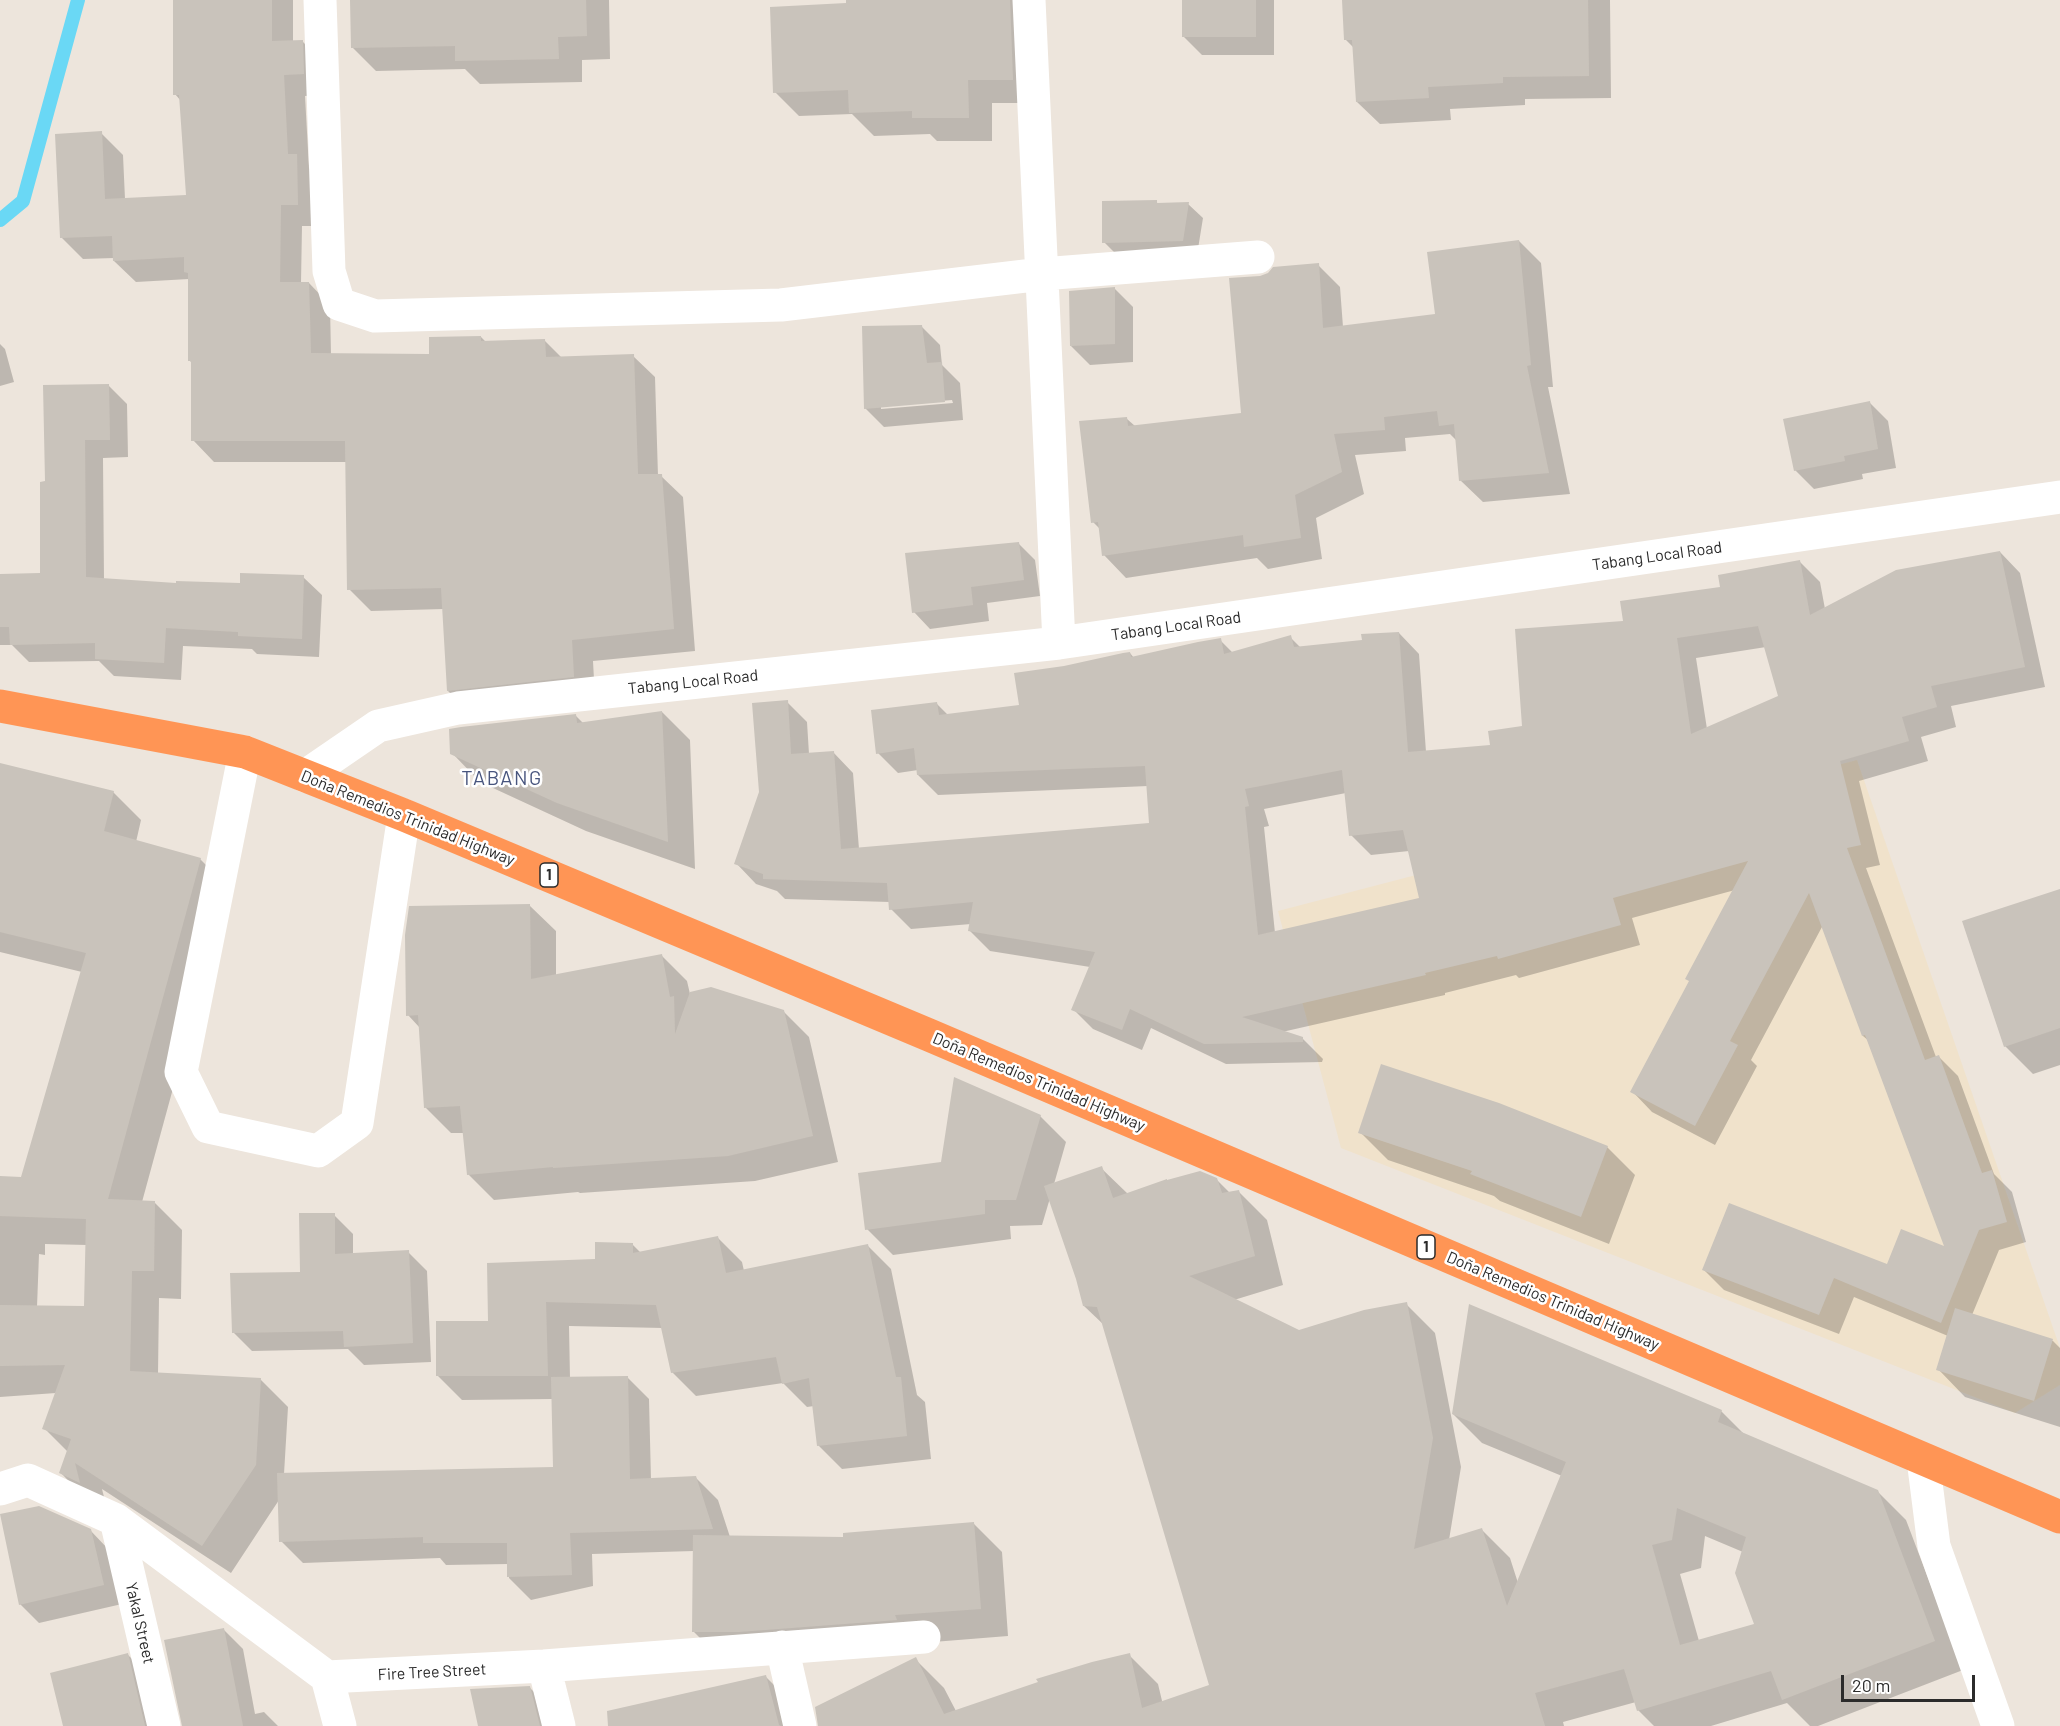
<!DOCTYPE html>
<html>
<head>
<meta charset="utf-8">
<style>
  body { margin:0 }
  #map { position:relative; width:2060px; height:1726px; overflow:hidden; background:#ede5dc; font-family:Barlow,sans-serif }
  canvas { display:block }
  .scale { position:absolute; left:1841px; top:1675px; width:134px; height:27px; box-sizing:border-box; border:3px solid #2b2b2b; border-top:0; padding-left:8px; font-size:18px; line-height:21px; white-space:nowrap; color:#2b2b2b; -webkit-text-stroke:4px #fff; paint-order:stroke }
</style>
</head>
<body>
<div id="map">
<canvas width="2060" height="1726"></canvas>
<div class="scale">20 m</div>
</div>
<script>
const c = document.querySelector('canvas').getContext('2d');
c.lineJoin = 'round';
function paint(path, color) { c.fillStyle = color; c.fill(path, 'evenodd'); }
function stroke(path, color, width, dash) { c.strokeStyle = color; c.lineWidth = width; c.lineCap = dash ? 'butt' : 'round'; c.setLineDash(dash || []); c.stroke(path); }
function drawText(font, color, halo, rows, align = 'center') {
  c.font = font + ' Barlow,sans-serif'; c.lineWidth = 5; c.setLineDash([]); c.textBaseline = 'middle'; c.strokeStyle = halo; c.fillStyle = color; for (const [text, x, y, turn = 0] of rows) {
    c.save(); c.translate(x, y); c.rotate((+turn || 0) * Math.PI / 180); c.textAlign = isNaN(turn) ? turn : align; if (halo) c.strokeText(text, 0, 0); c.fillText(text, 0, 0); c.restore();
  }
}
const education = new Path2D(`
  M1857,760L2060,1348V1385L2015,1413L1341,1148L1278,911Z`);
const shadow = new Path2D(`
  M174,0H293V42L302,41L324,63L325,95L305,96L309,168L318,177L319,226H302L301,283H309L330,305L331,355H431L481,337L486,342L545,341L562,358L633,356L655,377L658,476H661L683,497L695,651L593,661L595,698L470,712L448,691L444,609L371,611L349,589L347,462H214L193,440V364L190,361L189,279L136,282L114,261V258L83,259L61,237L101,133L123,155L125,199L187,197L181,101L175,94Z
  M351,0H609L610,59L582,60V82L480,84L465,69L376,71L352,47Z
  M848,0H1035L1036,103H992V141H937L930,134L874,136L852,114L799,116L775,92L848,5Z
  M1183,0H1274V55H1202L1183,36Z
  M1344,0H1610L1611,98L1525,99V105L1450,109L1451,120L1380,124L1357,102L1354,48L1346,40Z
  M1156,202L1159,204H1188L1203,218L1197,255L1118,256L1104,242Z
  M1519,241L1541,263L1553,387H1548L1570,494L1483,502L1460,480L1457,441L1450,434L1405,438L1406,451L1355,455L1364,494L1316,518L1322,559L1268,569L1257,558L1126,578L1104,555L1101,530L1093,522L1127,419L1135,426L1242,415L1260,277L1318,265L1340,287L1343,327L1437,315Z
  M1115,289L1133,307V362L1090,365L1071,346Z
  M921,326L940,345L942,365L960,383L963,420L884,427L865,408ZM952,400L953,403L881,409V406Z
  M0,344L5,349L14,382L0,386Z
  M109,386L127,404L128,457L103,458L104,580L177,585H241L303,577L322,595L319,657L257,654L252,649L183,646L181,680L114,676L99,661L29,662L12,645H0V575L42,590L46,483Z
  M1869,402L1888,421L1896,468L1862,474L1863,479L1814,489L1795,470Z
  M1018,543L1035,560L1040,596L987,603L989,621L930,629L914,612Z
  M2000,552L2020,573L2045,687L1951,706L1956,727L1921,737L1928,761L1859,781L1880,865L1866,868L1936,1057L1938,1056L1958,1076L1994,1174L2012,1192L2026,1242L1999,1250L1972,1315L2053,1341L2060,1348V1427L1965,1397L1938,1369L1948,1336L1854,1297L1839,1334L1724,1290L1704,1270L1888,1266L1946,1249L1869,1041L1863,1036L1823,925L1751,1060L1757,1066L1715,1145L1652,1112L1632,1091L1690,981L1735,890L1632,918L1640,945L1519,978L1516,975L1445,993V995L1282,1032L1303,1039L1323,1059L1322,1062L1226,1064L1151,1028L1142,1050L1093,1029L1073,1009L1090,967L990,951L970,931L971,924L911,929L891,909L890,902L785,899L777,891L756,884L736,863L760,792L787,702L807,722L809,754L833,752L853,773L859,849L1151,824L1148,786L938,795L918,775V770L898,773L878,753L937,704L948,715L1021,706L1064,667L1130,653L1134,658L1220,640L1233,653L1290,637L1301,648L1364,642L1399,633L1419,654L1426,752L1492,747L1523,728L1625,623L1799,561L1820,582L1825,609ZM1766,647L1779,697L1707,729L1696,658ZM1346,793L1351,835L1371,855L1409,851L1421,899L1275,933L1264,827L1269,826L1264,809Z
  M662,712L690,740L695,869L586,831L480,782L452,753L576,716L584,724Z
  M0,764L113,792L141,820L136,842L200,859L228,887L142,1202H154L182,1230L181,1299L159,1298L158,1374L260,1379L288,1407L284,1474L554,1468L553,1399L462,1400L438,1376L490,1322L596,1261L632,1244L641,1253L718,1238L742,1262L744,1271L867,1245L891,1269L917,1395L925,1402L931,1459L842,1469L818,1445L814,1406L807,1407L783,1383L696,1396L672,1372L663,1328L569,1326L570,1378L627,1377L649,1399L651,1480L696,1478L718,1500L730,1537L845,1538L974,1524L1002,1552L1008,1636L721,1659L693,1631L694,1551L592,1554L593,1586L531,1600L509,1578V1564L446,1565L440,1558L303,1563L281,1541L279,1500L231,1573L102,1489L107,1509L88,1501L61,1473L68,1452L44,1428L56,1393L0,1397V1177L22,1179L82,972L0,952ZM45,1244L87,1245L86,1308L37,1307L39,1254L45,1255Z
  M2060,890V1065L2033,1074L2005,1046Z
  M530,906L556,931V976L662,956L687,981L690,994L783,1011L809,1037L838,1162L755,1181L580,1193L578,1192L494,1200L468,1174L464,1133H451L426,1108L420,1028L408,1015Z
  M1040,1116L1066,1142L1054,1184L1101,1168L1128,1194L1216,1179L1230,1193L1238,1191L1267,1220L1283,1285L1234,1300L1298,1332L1406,1304L1435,1333L1461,1467L1449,1540L1481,1529L1510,1558L1518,1583L1562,1476L1482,1443L1453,1414L1721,1411L1745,1435L1877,1491L1906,1520L1963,1670L1818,1726H1810L1787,1703L1711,1726H1654L1638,1710L1636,1702L1563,1722L1564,1726H1223L1104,1325L1084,1306L1078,1279L1050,1198L1042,1225L1010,1226L1011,1239L893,1255L867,1229L942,1163ZM1705,1536L1743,1552L1756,1625L1699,1641L1680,1574L1701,1568Z
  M1360,1132L1607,1147L1635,1175L1609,1244L1500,1201L1494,1196L1388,1160Z
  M334,1215L353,1234V1255L408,1252L427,1271L431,1362L364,1365L348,1349L252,1351L233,1332L301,1273Z
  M90,1530L109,1550L122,1604L39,1623L20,1604Z
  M224,1630L243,1649L255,1714L264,1712L278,1726H193Z
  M127,1654L146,1673L158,1726H65Z
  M1129,1655L1158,1684L1168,1726H820L915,1659L944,1688L956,1711Z
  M766,1677L795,1706L800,1726H635Z
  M529,1687L548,1706L553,1726H479Z`);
const stream = new Path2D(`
  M0,220L23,201L78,0`);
const building = new Path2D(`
  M173,0H272V41L303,40L304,74L284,75L288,154H297L298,205H281L280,282H309L311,353L429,354V337L481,336V341L545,339L546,357L634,354L638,474H662L674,629L572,640L574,677L447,691L441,588L347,590L345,441H191V361H188V273L184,272V257L113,261L112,236L60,238L55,134L102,131L105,199L186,195L179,95H173Z
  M350,0H586L587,36L558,37L559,59L455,61V46L351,48Z
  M846,0H1010L1013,80H968L969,118H912V111L849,113L848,90L773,93L770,7L846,3Z
  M1182,0H1256V37H1182Z
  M1342,0H1588L1589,76L1503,77V83L1428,87L1429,98L1356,102L1352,40H1344Z
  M1157,200V203L1189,202L1183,241L1102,243V201Z
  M1519,240L1531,365L1527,366L1549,473L1459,481L1454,424L1439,426L1437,411L1384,417L1385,430L1334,434L1342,472L1295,495L1301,538L1244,547L1243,535L1102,556L1098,522L1091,523L1079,421L1127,417L1128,426L1241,413L1229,278L1260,276L1268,273L1273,267L1319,263L1323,328L1435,314L1427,252Z
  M1115,287V344L1070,346L1069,291Z
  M922,325L927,363L942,362L945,402L864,409L862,326Z
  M109,384L110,440H85L86,577L176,583V581L240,583V573L304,575L302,639L238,636V632L166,628L164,663L95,659V643L10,645L9,627H0V574L40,573V482L45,481L43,385Z
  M1870,401L1878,449L1844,456L1845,461L1794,471L1783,419Z
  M1019,542L1024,580L971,587L973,605L912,613L905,553Z
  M2000,551L2025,667L1931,686L1937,707L1902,717L1909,741L1840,761L1861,845L1847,848L1925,1060L1939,1055L1982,1173L1992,1170L2007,1222L1979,1230L1941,1323L1834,1278L1819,1315L1702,1270L1729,1203L1887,1264L1901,1229L1944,1246L1865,1035L1862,1036L1809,893L1730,1041L1738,1045L1695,1126L1630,1092L1689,981L1685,979L1748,861L1613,898L1621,925L1498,959L1497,956L1425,973L1426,975L1242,1017L1303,1037V1042L1204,1044L1130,1009L1122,1030L1071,1010L1095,952L968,931L973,902L889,910L887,883L763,879V874L734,864L759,792L752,703L788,700L791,754L834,751L841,849L1149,823L1145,766L917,775L914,748L876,754L871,710L937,702L939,715L1019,705L1014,673L1064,666L1123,653L1130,652L1131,657L1198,642L1221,638L1224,654L1291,635L1294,647L1362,640L1361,634L1399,632L1408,752L1490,745L1488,731L1522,726L1515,629L1623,621L1620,601L1720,587L1718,575L1800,560L1810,615L1896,570ZM1758,626L1778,696L1691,734L1677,638ZM1342,770L1349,836L1403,830L1419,898L1258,935L1245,807L1249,806L1245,789Z
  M662,711L668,842L557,803L450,754L449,729L461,727L576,714L577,723Z
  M0,763L114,791L104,831L201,858L108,1199L155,1201L154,1271H132L130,1371L261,1378L256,1465L202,1546L75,1463L80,1483L59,1473L71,1439L42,1429L65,1365L0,1366V1305L84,1306L86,1219L0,1216V1176L21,1177L86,953L0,932Z
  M2060,889V1028L2004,1047L1962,921Z
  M530,904L531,979L662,954L670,997L674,996L675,1034L690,992L711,987L784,1010L813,1136L728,1156L553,1168V1167L467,1175L460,1106L424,1108L418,1015L406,1016L405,935L409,906Z
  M1381,1064L1499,1103L1608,1146L1581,1217L1470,1174L1472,1171L1358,1133Z
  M954,1077L1041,1115L1016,1200H985V1214L865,1230L858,1173L941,1162Z
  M1102,1166L1113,1198L1167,1179V1180L1200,1171L1217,1178L1222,1193L1239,1190L1255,1256L1189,1276L1299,1330L1364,1310L1407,1302L1433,1438L1414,1549L1482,1528L1507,1606L1566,1462L1452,1414L1469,1304L1722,1410L1718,1422L1878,1490L1935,1641L1782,1700L1771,1671L1637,1711L1624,1669L1535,1693L1545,1726H818L815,1707L916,1657L944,1714L1038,1682L1036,1679L1092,1662L1130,1653L1142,1708L1209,1685L1097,1307L1083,1306L1076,1279L1044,1186ZM1677,1508L1746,1537L1735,1573L1754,1624L1680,1645L1652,1545L1672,1540Z
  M299,1213H335V1254L409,1250L413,1343L344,1347L343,1331L232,1333L230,1273L300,1272Z
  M718,1236L726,1273L868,1244L896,1377H901L907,1436L817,1446L809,1378L782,1384L776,1357L671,1373L656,1305L546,1302L548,1376H436V1321H488L487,1263L595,1259V1242L633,1243V1253Z
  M1955,1308L2053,1339L2034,1401L1936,1370Z
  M628,1376L630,1479L696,1476L713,1529L570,1533L572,1575L507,1577V1543H423V1537L279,1542L277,1473L553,1467L551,1377Z
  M39,1506L91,1529L104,1585L19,1605L0,1514Z
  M974,1522L981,1609L895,1615L897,1620L738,1632H692L693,1535L843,1537V1533Z
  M224,1628L243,1726H182L164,1640Z
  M128,1653L145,1726H63L50,1673Z
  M766,1675L779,1725L781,1726H608L607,1711Z
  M530,1686L540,1726H478L470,1689Z`);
const minor = new Path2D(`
  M320,0L329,271L339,304L375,316L781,305L1042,274L1258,257
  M1029,0L1059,643
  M245,752L181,1072L208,1127L318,1151L357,1123L404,815
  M305,776L378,726L458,708L1059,643L2060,497
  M1923,1459L1934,1546L1998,1726
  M0,1489L28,1480L116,1520L327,1677L544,1666L924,1637
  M116,1520L164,1726
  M782,1647L800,1726
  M544,1666L559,1726
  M327,1677L340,1726`);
const highway = new Path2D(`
  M0,706L245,752L404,815L929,1035L2060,1517`);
const shields = [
  [549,875,18],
  [1426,1247,18]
];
const shieldNames = [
  ["1",549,875],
  ["1",1426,1247]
];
const streetNames = [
  ["Tabang Local Road",1657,556,-8],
  ["Tabang Local Road",1176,626,-8],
  ["Tabang Local Road",693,682,-6],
  ["Doña Remedios Trinidad Highway",408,818,22],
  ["Doña Remedios Trinidad Highway",1039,1082,23],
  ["Doña Remedios Trinidad Highway",1553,1301,23],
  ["Yakal Street",140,1623,77],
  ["Fire Tree Street",432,1672,-3]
];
const quarterNames = [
  ["TABANG",502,778]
];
paint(education, '#f0e2cb');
paint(shadow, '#0003');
stroke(stream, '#6ad8f5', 14);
paint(building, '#c9c3bb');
stroke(minor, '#fff', 33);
stroke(highway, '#ff9555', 33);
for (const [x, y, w] of shields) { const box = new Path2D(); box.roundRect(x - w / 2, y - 12, w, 24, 4.5); c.fillStyle = '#fff'; c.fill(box); stroke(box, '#2b2b2b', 1.5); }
drawText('bold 15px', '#2b2b2b', null, shieldNames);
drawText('16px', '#2b2b2b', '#fff', streetNames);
c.letterSpacing = '1.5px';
drawText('20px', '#48557e', '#fff', quarterNames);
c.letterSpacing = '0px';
</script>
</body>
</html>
